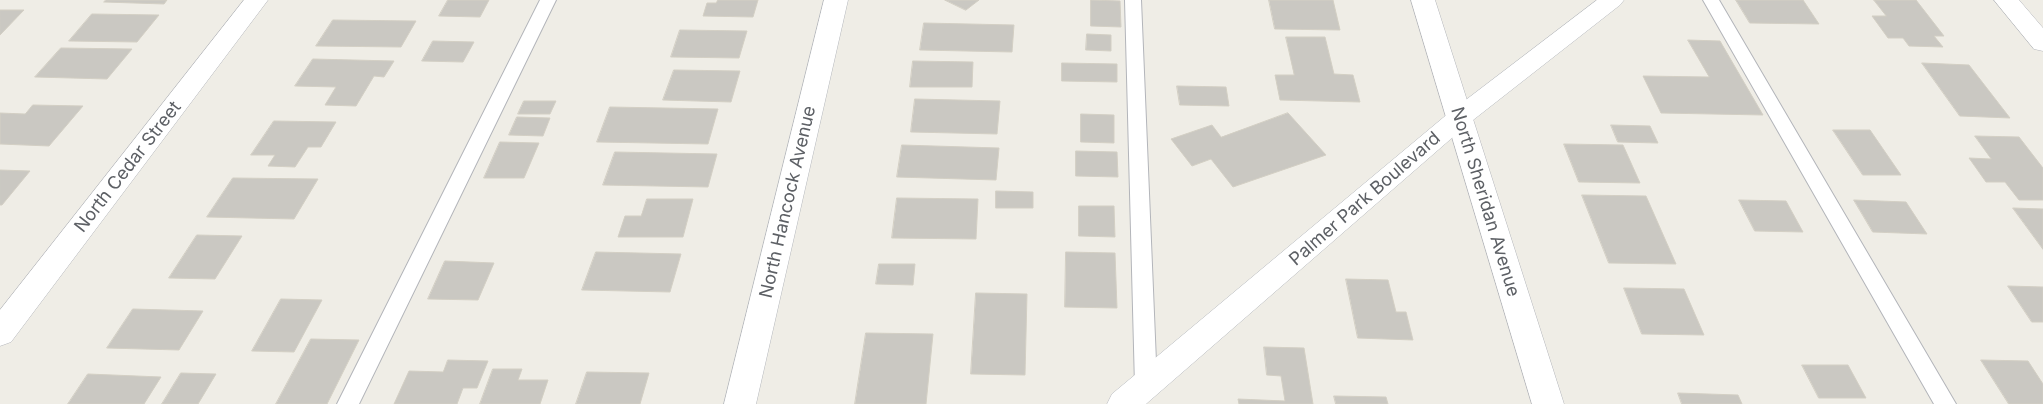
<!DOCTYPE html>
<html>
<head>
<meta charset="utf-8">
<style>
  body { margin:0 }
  canvas { display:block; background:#efede6 }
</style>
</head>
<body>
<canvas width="2043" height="404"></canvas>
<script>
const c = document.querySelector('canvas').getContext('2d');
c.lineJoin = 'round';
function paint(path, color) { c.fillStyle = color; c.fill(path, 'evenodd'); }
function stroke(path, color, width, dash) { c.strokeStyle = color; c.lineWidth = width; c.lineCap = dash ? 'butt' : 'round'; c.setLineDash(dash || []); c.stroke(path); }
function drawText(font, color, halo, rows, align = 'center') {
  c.font = font + ' Inter,sans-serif'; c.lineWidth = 4; c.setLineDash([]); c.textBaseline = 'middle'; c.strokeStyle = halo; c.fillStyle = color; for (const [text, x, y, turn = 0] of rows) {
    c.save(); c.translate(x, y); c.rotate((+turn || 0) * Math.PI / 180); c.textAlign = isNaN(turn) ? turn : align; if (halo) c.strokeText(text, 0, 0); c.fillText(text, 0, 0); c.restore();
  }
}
const building = new Path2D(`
  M106,0H167L164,4L104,2Z
  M448,0H489L480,17L439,16Z
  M718,0H758L753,17L703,16L707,3H716Z
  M945,0H979L966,10Z
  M1091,0L1120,1L1121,27L1091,26Z
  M1269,0H1333L1340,30L1275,29Z
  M1736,0H1803L1819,24L1750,23Z
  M1874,0H1916L1944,36H1934L1943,47L1909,46L1903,38H1888L1872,16H1886Z
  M0,10H24L0,35Z
  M92,14L159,15L137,42L69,41Z
  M333,20L416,21L401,47L316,46Z
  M924,23L1014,25L1012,52L920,50Z
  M680,30L747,31L739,58L671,57Z
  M1087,34L1111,35V51L1086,50Z
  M1286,37H1325L1334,74L1353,75L1360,102L1280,100L1275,75H1294Z
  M1688,40L1720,41L1763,115L1661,113L1643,76L1709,77Z
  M433,41L474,42L463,62L422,61Z
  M61,48L132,49L107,79L35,77Z
  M313,59L394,61L384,77L374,76L356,106L325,105L336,87L295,86Z
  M913,61L973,62L972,87H910Z
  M1062,63L1117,64V82L1062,81Z
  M1922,63L1969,65L2010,118L1960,116Z
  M674,70L740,71L731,102L663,100Z
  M1177,86L1226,87L1229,106L1180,105Z
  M915,99L1000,101L997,134L911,132Z
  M524,101H556L550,114H518Z
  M33,105L83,106L49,146L0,144V113L25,114Z
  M610,107L718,109L708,144L597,142Z
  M1288,113L1326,155L1233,187L1211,159L1192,166L1171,139L1212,125L1221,137Z
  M1081,114L1114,115V143L1081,142Z
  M517,117L550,118L543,136L509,135Z
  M274,121L336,122L321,147H308L295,167L268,166L275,155H251Z
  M1611,125L1650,126L1658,143L1618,142Z
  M1833,130H1870L1901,175H1863Z
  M1975,136L2019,137L2043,168V200H2019L2005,182H1986L1969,158L1991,159Z
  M500,142L539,143L524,178H484Z
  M1564,144L1623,145L1640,183L1579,182Z
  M902,145L999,148L996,180L897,177Z
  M1076,151L1117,152L1118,177L1076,176Z
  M615,152L717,154L708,187L603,185Z
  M0,170L30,171L2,205H0Z
  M233,178L318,179L294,219L207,217Z
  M996,191L1033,192V208H996Z
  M1582,195L1646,196L1676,264L1609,263Z
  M897,198L978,199L976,239L892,238Z
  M647,199H693L683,237H618L625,216H641Z
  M1739,200L1786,201L1803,232L1755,231Z
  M1854,200L1906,202L1927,234L1873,232Z
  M1079,206H1114L1115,237L1079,236Z
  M2013,208L2043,209V249Z
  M197,235L242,236L215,279L169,278Z
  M596,252L681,254L670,292L582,290Z
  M1066,252L1115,253L1117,308L1065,307Z
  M445,261L494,263L478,300L428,299Z
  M879,264H915L913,285L876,284Z
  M1346,279L1388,280L1396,312H1406L1413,340L1358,338Z
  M2008,286L2043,287V322H2032Z
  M1624,288L1684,289L1704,335L1642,334Z
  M976,293L1027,294L1025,375L971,374Z
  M281,299L322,300L294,352L252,351Z
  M133,309L203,311L179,350L107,348Z
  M866,333L933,334L926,404H855Z
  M311,339L359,340L327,404H276Z
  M1264,347L1304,348L1313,404H1239L1238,399L1285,401L1281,376L1267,375Z
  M448,360L488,361L477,388H463L457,404H394L409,371L443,372Z
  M1981,360L2028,361L2043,384V404H2009Z
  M1802,365H1848L1866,398H1819Z
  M493,369H522L518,380H548L540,404H480Z
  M587,372L649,373L640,404H576Z
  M181,373L216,374L198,404H162Z
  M88,374L161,377L144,404H68Z
  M1678,393L1738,395L1742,404H1682Z
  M1334,396L1386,397L1388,404H1336Z`);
const service = new Path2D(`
  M540,0H556L359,404H337Z
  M1125,0H1141L1157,386L1154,393L1146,395L1138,393L1135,386Z
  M1703,0H1719L1956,404H1934Z`);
const minor = new Path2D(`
  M244,0H268L11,342L0,346V310Z
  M1411,0H1435L1564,404H1532Z
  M1994,0H2019L2043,28V51L2034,49Z`);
const secondary = new Path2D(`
  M824,0H848L756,404H724Z
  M1597,0H1624L1620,5L1468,124L1146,404H1107L1112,394L1450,112Z`);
const streetNames = [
  ["North Cedar Street",128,167,-52],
  ["Palmer Park Boulevard",1365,199,-41],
  ["North Hancock Avenue",788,202,-77],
  ["North Sheridan Avenue",1485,202,73]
];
paint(building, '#cac8c2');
stroke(building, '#d3cfc4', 1);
stroke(service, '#b3b5ba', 2);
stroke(minor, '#b3b5ba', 1);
stroke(secondary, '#b4b7bc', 1);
paint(service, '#fff');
paint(minor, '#fff');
paint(secondary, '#fff');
drawText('18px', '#5d6065', '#fff', streetNames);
</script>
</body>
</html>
